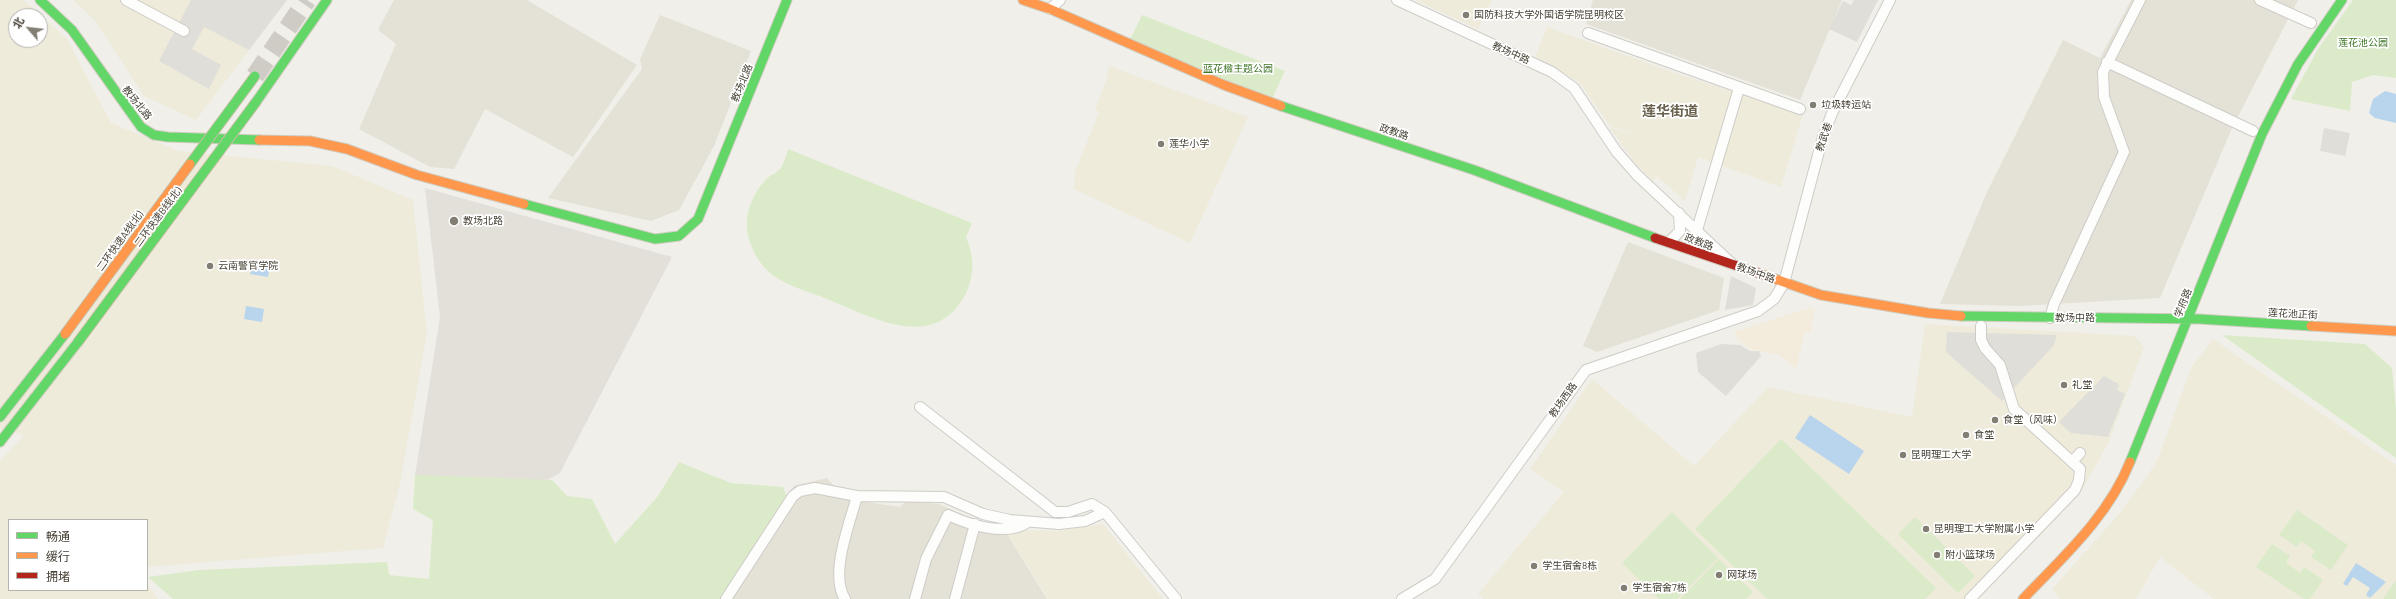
<!DOCTYPE html>
<html>
<head>
<meta charset="utf-8">
<style>
  body { margin:0 }
  #map { position:relative; width:2396px; height:599px; overflow:hidden; background:#f0efe9; font-family:Barlow,"Noto Sans SC",sans-serif }
  canvas { display:block }
  .legend { position:absolute; left:8px; top:519px; width:140px; height:72px; box-sizing:border-box; background:#fff; border:1px solid #b5b3ae; margin:0; padding:5px 7px; list-style:none; font-size:12px; color:#464135 }
  .legend li { display:flex; align-items:center; gap:8px; height:20px }
  .legend b { width:20px; border:1px solid #b5b3ae }
  .north { position:absolute; left:8px; top:8px; width:40px; height:40px; box-sizing:border-box; background:#fff; border:1px solid #b5b3ae; border-radius:50%; rotate:298deg; font-size:11px; font-weight:700; line-height:16px; text-align:center; color:#464135 }
  .north::after { content:''; display:block; margin:auto; width:14px; height:18px; background:#827e74; clip-path:polygon(50% 0,100% 100%,50% 72%,0 100%) }
</style>
</head>
<body>
<div id="map">
<canvas width="2396" height="599"></canvas>
<ul class="legend">
<li><b style="height:5px;background:#63d668"></b>畅通</li>
<li><b style="height:5px;background:#ff974d"></b>缓行</li>
<li><b style="height:5px;background:#b3261e"></b>拥堵</li>
</ul>
<div class="north">北</div>
</div>
<script>
const c = document.querySelector('canvas').getContext('2d');
c.lineJoin = 'round';
function paint(path, color) { c.fillStyle = color; c.fill(path, 'evenodd'); }
function stroke(path, color, width, dash) { c.strokeStyle = color; c.lineWidth = width; c.lineCap = dash ? 'butt' : 'round'; c.setLineDash(dash || []); c.stroke(path); }
function drawText(font, color, halo, rows, align = 'center') {
  c.font = font + ' Barlow,"Noto Sans SC",sans-serif'; c.lineWidth = 3.5; c.setLineDash([]); c.textBaseline = 'middle'; c.strokeStyle = halo; c.fillStyle = color; for (const [text, x, y, turn = 0] of rows) {
    c.save(); c.translate(x, y); c.rotate((+turn || 0) * Math.PI / 180); c.textAlign = isNaN(turn) ? turn : align; if (halo) c.strokeText(text, 0, 0); c.fillText(text, 0, 0); c.restore();
  }
}
const residential = new Path2D(`
  M394,0H527L637,65L573,157L485,109L454,169L430,167L359,129L396,44L378,30Z
  M1593,0H1842L1800,100L1586,24Z
  M2131,0H2298L2232,128L2160,298L2018,306L1940,304L1987,192L2063,40L2100,58Z
  M660,15L751,51L714,146L679,210L651,221L548,198L642,69L640,59Z
  M1628,242L1724,278L1719,310L1597,352L1583,346Z
  M827,478L846,499L900,507L906,501L939,504L1007,534L1047,599H720L794,486Z`);
const commercial = new Path2D(`
  M1809,308L1815,309L1810,333L1805,332L1796,368L1779,355L1750,349L1738,340L1734,332Z`);
const industrial = new Path2D(`
  M425,188L672,257L560,473L501,505L415,475L440,317Z`);
const education = new Path2D(`
  M0,0H24L67,39L111,123L179,151L332,166L413,200L427,333L400,483L383,548L147,567V520H9V590H147V584L158,599H0V461L24,435L0,428ZM16,16H40V40H16Z
  M73,0H287L196,120L144,96L95,21Z
  M1415,0H1492L1478,29Z
  M1547,27L1675,73L1803,114L1781,187L1610,126L1579,82L1535,57Z
  M1109,66L1248,117L1190,243L1074,189L1075,172L1099,112L1095,109L1107,78Z
  M1609,127L1698,157L1685,201L1657,176L1653,181L1636,164Z
  M1925,324L2135,336L2144,347L2108,444L2079,495L1979,599H1483L1478,594L1564,492L1530,469L1592,379L1694,466L1768,387L1912,417Z
  M2213,339L2396,465V599H2214L2160,557L2136,599H2060L2052,589L2119,514L2148,475L2158,459L2191,368Z
  M1103,524L1163,599H1048L1007,533L1030,530L1058,531Z`);
const green = new Path2D(`
  M2353,0H2396V78L2373,75L2352,82L2350,111L2291,99L2318,49Z
  M1142,15L1285,71L1273,97L1241,87L1130,40Z
  M788,149L972,223L966,237C974,256 975,274 966,293C935,354 872,317 827,299C808,291 782,285 767,270C755,258 746,239 747,221C748,205 757,186 770,176C773,174 778,172 780,169C784,164 786,155 788,149Z
  M2222,335L2365,344L2392,368L2396,409V458Z
  M1781,439L1936,588L1925,599H1767L1695,529Z
  M679,462L731,483L783,487L787,497L762,537L720,599H173L148,577L199,570L387,562L389,575L429,579L433,520L413,509L415,475L552,480L567,496L592,499L615,544L658,496Z
  M2297,510L2348,545L2331,570L2311,557L2315,551L2301,541L2297,547L2279,535Z
  M1672,512L1718,558L1677,599H1659L1622,563Z
  M1915,517L1975,576L1958,593L1898,534Z
  M2272,544L2290,556L2286,563L2300,573L2304,567L2323,580L2310,599H2304L2256,567Z
  M1719,559L1753,592L1746,599H1680Z
  M2396,580V599H2383Z`);
const parking = new Path2D(`
  M191,0H287L249,50L204,27L192,49L221,65L209,89L159,61Z
  M1854,0H1878L1857,42L1829,29L1843,1L1851,5Z
  M2324,128L2350,133L2345,156L2320,151Z
  M1731,276L1756,288L1753,305L1725,310Z
  M1947,332L2057,335L2054,345L2002,401L1946,352Z
  M1721,344L1740,345L1750,351H1759L1761,356L1726,396L1698,372L1696,353Z
  M2104,376L2119,384L2117,390L2125,394L2108,437L2071,433L2059,422Z`);
const water = new Path2D(`
  M2385,91L2396,94V123L2375,118L2369,113L2373,99Z
  M252,261L270,264L268,277L250,274Z
  M246,306L264,309L262,322L244,319Z
  M1810,415L1864,451L1849,474L1795,438Z
  M2356,563L2386,582L2370,598L2366,595L2370,588L2353,577L2347,586L2343,584Z`);
const highwayTunnel = new Path2D(`
  M255,76L307,0`);
const street = new Path2D(`
  M126,0L184,31
  M1397,0L1552,72L1574,88L1616,151L1637,175L1731,263
  M2260,0L2311,23
  M1050,9L1060,0
  M1588,33L1800,109
  M2107,62L2253,131
  M1697,230L1739,88
  M1669,242L1680,231L1679,213
  M2050,318L2054,304L2124,152L2104,97L2103,72L2140,0
  M920,407L1055,512H1068L1092,504L1105,512L1176,599
  M2072,462L2080,453
  M726,599L793,496L800,491L815,488L857,496L944,497L983,514L1010,520L1059,524L1085,521L1105,512
  M845,599C829,574 850,523 857,496
  M915,599L926,559L948,515C970,525 1006,537 1028,522
  M955,599L975,524
  M1402,599L1435,579L1586,370L1758,311L1774,299L1784,283L1822,140L1832,113L1890,0
  M1970,599L2075,490L2079,480L2080,469L2014,409L2000,365L1985,348L1981,340V326`);
const fast = new Path2D(`
  M40,0L72,30L141,127L154,135L168,137L259,140
  M256,102L327,0
  M1281,106L1474,170L1655,238
  M524,204L655,239L679,236L698,219L787,0
  M1961,316L2199,319L2311,326
  M0,417L65,334
  M0,442L78,342
  M2130,462L2262,134L2298,64L2342,0`);
const slow = new Path2D(`
  M1023,0L1050,9L1224,85L1281,106
  M259,140L310,141L347,149L417,175L524,204
  M1761,274L1821,295L1928,313L1961,316
  M2311,326L2396,331
  M2023,599C2063,557 2108,517 2130,462`);
const jam = new Path2D(`
  M1655,238L1761,274`);
const fastBridge = new Path2D(`
  M190,164L255,76
  M78,342L256,102`);
const slowBridge = new Path2D(`
  M65,334L190,164`);
const markers = [
  [1466,15,4,"#827e74"],
  [1813,105,4,"#827e74"],
  [1161,144,4,"#827e74"],
  [454,221,5,"#827e74"],
  [210,266,4,"#827e74"],
  [2064,385,4,"#827e74"],
  [1995,420,4,"#827e74"],
  [1966,435,4,"#827e74"],
  [1903,455,4,"#827e74"],
  [1926,529,4,"#827e74"],
  [1937,555,4,"#827e74"],
  [1534,566,4,"#827e74"],
  [1719,575,4,"#827e74"],
  [1624,588,4,"#827e74"]
];
const poiNames = [
  ["国防科技大学外国语学院昆明校区",1474,15],
  ["垃圾转运站",1821,105],
  ["莲华小学",1169,144],
  ["教场北路",463,221],
  ["云南警官学院",218,266],
  ["礼堂",2072,385],
  ["食堂（风味）",2003,420],
  ["食堂",1974,435],
  ["昆明理工大学",1911,455],
  ["昆明理工大学附属小学",1934,529],
  ["附小篮球场",1945,555],
  ["学生宿舍8栋",1542,566],
  ["网球场",1727,575],
  ["学生宿舍7栋",1632,588]
];
const parkNames = [
  ["莲花池公园",2363,43],
  ["蓝花楹主题公园",1238,69]
];
const streetNames = [
  ["教场中路",1511,53,24],
  ["教场北路",742,83,-68],
  ["教场北路",137,103,51],
  ["政教路",1394,132,18],
  ["教武巷",1824,137,-71],
  ["二环快速B线(北)",158,217,-53],
  ["二环快速A线(北)",120,241,-54],
  ["政教路",1699,242,20],
  ["教场中路",1756,273,20],
  ["学府路",2183,303,-68],
  ["莲花池正街",2293,314,3],
  ["教场中路",2075,318],
  ["教场西路",1563,400,-55]
];
const districtNames = [
  ["莲华街道",1670,111]
];
paint(residential, '#e4e1d6');
paint(commercial, '#f3ecdc');
paint(industrial, '#e3e0da');
paint(education, '#eeebdb');
paint(green, '#dbebc9');
paint(parking, '#dfded9');
paint(water, '#b9d4ed');
stroke(highwayTunnel, '#ceccc5', 19, [19, 10]);
stroke(street, '#ceccc7', 12);
stroke(fast, '#cfccc0', 11);
stroke(slow, '#cfccc0', 11);
stroke(jam, '#cfccc0', 11);
stroke(street, '#fdfdfc', 10);
stroke(fast, '#63d668', 9);
stroke(slow, '#ff974d', 9);
stroke(jam, '#b3261e', 9);
stroke(fastBridge, '#c7bea5', 11, []);
stroke(slowBridge, '#c7bea5', 11, []);
stroke(fastBridge, '#63d668', 9);
stroke(slowBridge, '#ff974d', 9);
for (const [x, y, r, color] of markers) { const dot = new Path2D(); dot.arc(x, y, r, 0, 2 * Math.PI); c.fillStyle = color; c.fill(dot); stroke(dot, '#fff', 1.5); }
drawText('10px', '#464135', '#fff', poiNames, 'left');
drawText('10px', '#407729', '#fff', parkNames);
drawText('10px', '#464135', '#fff', streetNames);
drawText('bold 14px', '#68604d', '#fff', districtNames);
</script>
</body>
</html>
